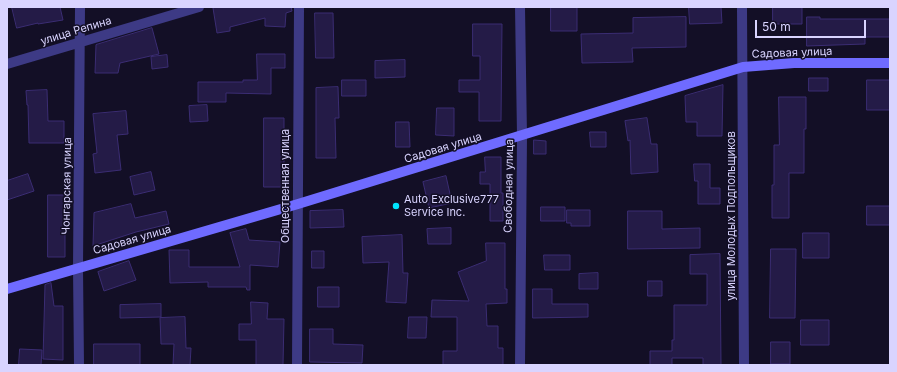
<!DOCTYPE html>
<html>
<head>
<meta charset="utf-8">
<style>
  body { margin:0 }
  #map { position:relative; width:897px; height:372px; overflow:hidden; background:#130f26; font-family:Inter,sans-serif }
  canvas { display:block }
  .frame { position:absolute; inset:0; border:8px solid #d9d4ff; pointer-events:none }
  .scale { position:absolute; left:755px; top:20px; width:111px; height:18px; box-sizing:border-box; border:2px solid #d9d4ff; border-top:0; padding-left:5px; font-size:12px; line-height:14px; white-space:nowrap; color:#d9d4ff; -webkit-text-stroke:3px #130f26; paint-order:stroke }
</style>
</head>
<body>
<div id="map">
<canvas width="897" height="372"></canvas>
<div class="frame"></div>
<div class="scale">50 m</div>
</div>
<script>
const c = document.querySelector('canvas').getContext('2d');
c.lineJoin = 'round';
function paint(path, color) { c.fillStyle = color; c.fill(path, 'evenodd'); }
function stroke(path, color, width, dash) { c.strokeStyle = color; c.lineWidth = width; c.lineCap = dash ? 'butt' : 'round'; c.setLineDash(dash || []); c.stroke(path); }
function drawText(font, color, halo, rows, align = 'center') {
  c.font = font + ' Inter,sans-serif'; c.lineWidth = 3; c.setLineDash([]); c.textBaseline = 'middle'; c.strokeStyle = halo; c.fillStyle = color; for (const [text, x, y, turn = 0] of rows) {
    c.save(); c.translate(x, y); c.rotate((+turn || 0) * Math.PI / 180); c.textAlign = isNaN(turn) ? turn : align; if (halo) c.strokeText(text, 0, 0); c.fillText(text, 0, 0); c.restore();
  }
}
const building = new Path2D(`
  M12,7H60L63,20L38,24V23L17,28Z
  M221,7H291L292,11L286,13L285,27L265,26V18L230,27V31L217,33L213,8Z
  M551,7H577V31H551Z
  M689,7H721L722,23L690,24Z
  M773,7H802V24H773Z
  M315,13H333L334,58H316Z
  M686,17V47L632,48L633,62L582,63L581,34L633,33V18Z
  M807,17H820V19H890V37H865V44L807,46Z
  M473,24H502L501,121H479V92H459V80H480V56H473Z
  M152,28L159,54L120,63L118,73H95L96,45Z
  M257,54H285V68H271V94L226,93V102H198V82H243V80H257Z
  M167,55L168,67L152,69L151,57Z
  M405,60V77L375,78V61Z
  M809,78H828V91H809Z
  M342,80H366V96H342Z
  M867,80H890V110H867Z
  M723,85L722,136H697V122H686L685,96Z
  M338,87L339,118H335L336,158H316V88Z
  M47,90L48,121H64V143H29L28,105H27L26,91Z
  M779,97H806V129H804V173H789V218H772V185H774V145H779Z
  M207,105L208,121L190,122L189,106Z
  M437,108H454V136L436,135Z
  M126,111L128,134L117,135L121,170L95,173L93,154L97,153L93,114Z
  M264,118H284V187H264Z
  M647,118L651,144H657L658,172L631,174L630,140L628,141L625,121Z
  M396,122H409L410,147H396Z
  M590,132H606V147H591Z
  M534,140L546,141V154H534Z
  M485,157H501V193H503V221H490V184H480V172H485Z
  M694,164H710V188H720V204H698V181H695Z
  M151,172L155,190L134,195L130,177Z
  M28,174L34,191L7,200V181Z
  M446,176L452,203L429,208L423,182Z
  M48,195H65V257H48Z
  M131,204L135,218L166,211L169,224L136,232L93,246L94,213Z
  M867,206H890V225H867Z
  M541,207H565V221H541Z
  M343,210L344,227L310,228V211Z
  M567,210H590V226H571V223H567Z
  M628,211H662V229L700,228V248L628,249Z
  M451,228V244H428L427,229Z
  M246,229L249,240L280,242L278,267L250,265V290H247L246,287H208V282L170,283L169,250H189V267H240L230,233Z
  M803,233H829V258H803Z
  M402,235L403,273H408L406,303L386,302L389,262L363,263L362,237Z
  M486,243H505V289H507V303L486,304L487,326H498V348H503V365H443V351H457V317H431L432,300L469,301L458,272L486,261Z
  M771,249H796L795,318H770Z
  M312,251H324V268H312Z
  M720,254L721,365H703V358H672V365H650V351H672V340H674V305H707V274H690V255Z
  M544,255H570V270H545Z
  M129,261L136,280L104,291L98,272Z
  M598,273V289H579V274Z
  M648,281H662V296H648Z
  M51,283L54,306H63V360L43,359L45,285Z
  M318,287H339V307H318Z
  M533,289H552V304H588V317L533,318Z
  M251,302L268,303L267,319H284L283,365H256V340H239V324H251Z
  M161,304V317L120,318V305Z
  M185,317L186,348H191L190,365H173L174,344H161L160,318Z
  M409,317H427L426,338H408Z
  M801,320H829V345H801Z
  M310,329H333V344L363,345L362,363L310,362Z
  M771,342H790V364H771Z
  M94,344H140V365H94Z
  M20,349L42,350L41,365H19Z`);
const street = new Path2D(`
  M742,7L744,365
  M7,64L199,7
  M79,365L78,268L80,7
  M297,365L299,7
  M520,365L522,136L520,7`);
const secondary = new Path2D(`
  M7,289L298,204L743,67L794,63H890`);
const markers = [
  [396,206,4,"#00e5ff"]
];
const streetNames = [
  ["улица Репина",76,31,-17],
  ["Садовая улица",792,53,-2],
  ["Садовая улица",443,148,-17],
  ["Чонгарская улица",67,186,-89],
  ["Общественная улица",286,186,-90],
  ["Свободная улица",509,186,-89],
  ["улица Молодых Подпольщиков",732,216,-90],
  ["Садовая улица",132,240,-16]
];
const poiNames = [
  ["Auto Exclusive777",404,200],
  ["Service Inc.",404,213]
];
paint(building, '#241b47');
stroke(building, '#3b2d73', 1);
stroke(street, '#3d3a85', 10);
stroke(secondary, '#6f6bff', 10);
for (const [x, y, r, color] of markers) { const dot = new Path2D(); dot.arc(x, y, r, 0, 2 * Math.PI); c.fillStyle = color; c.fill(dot); stroke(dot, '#130f26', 1.5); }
drawText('11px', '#d9d4ff', '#130f26', streetNames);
drawText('11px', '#d9d4ff', '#130f26', poiNames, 'left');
</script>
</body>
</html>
